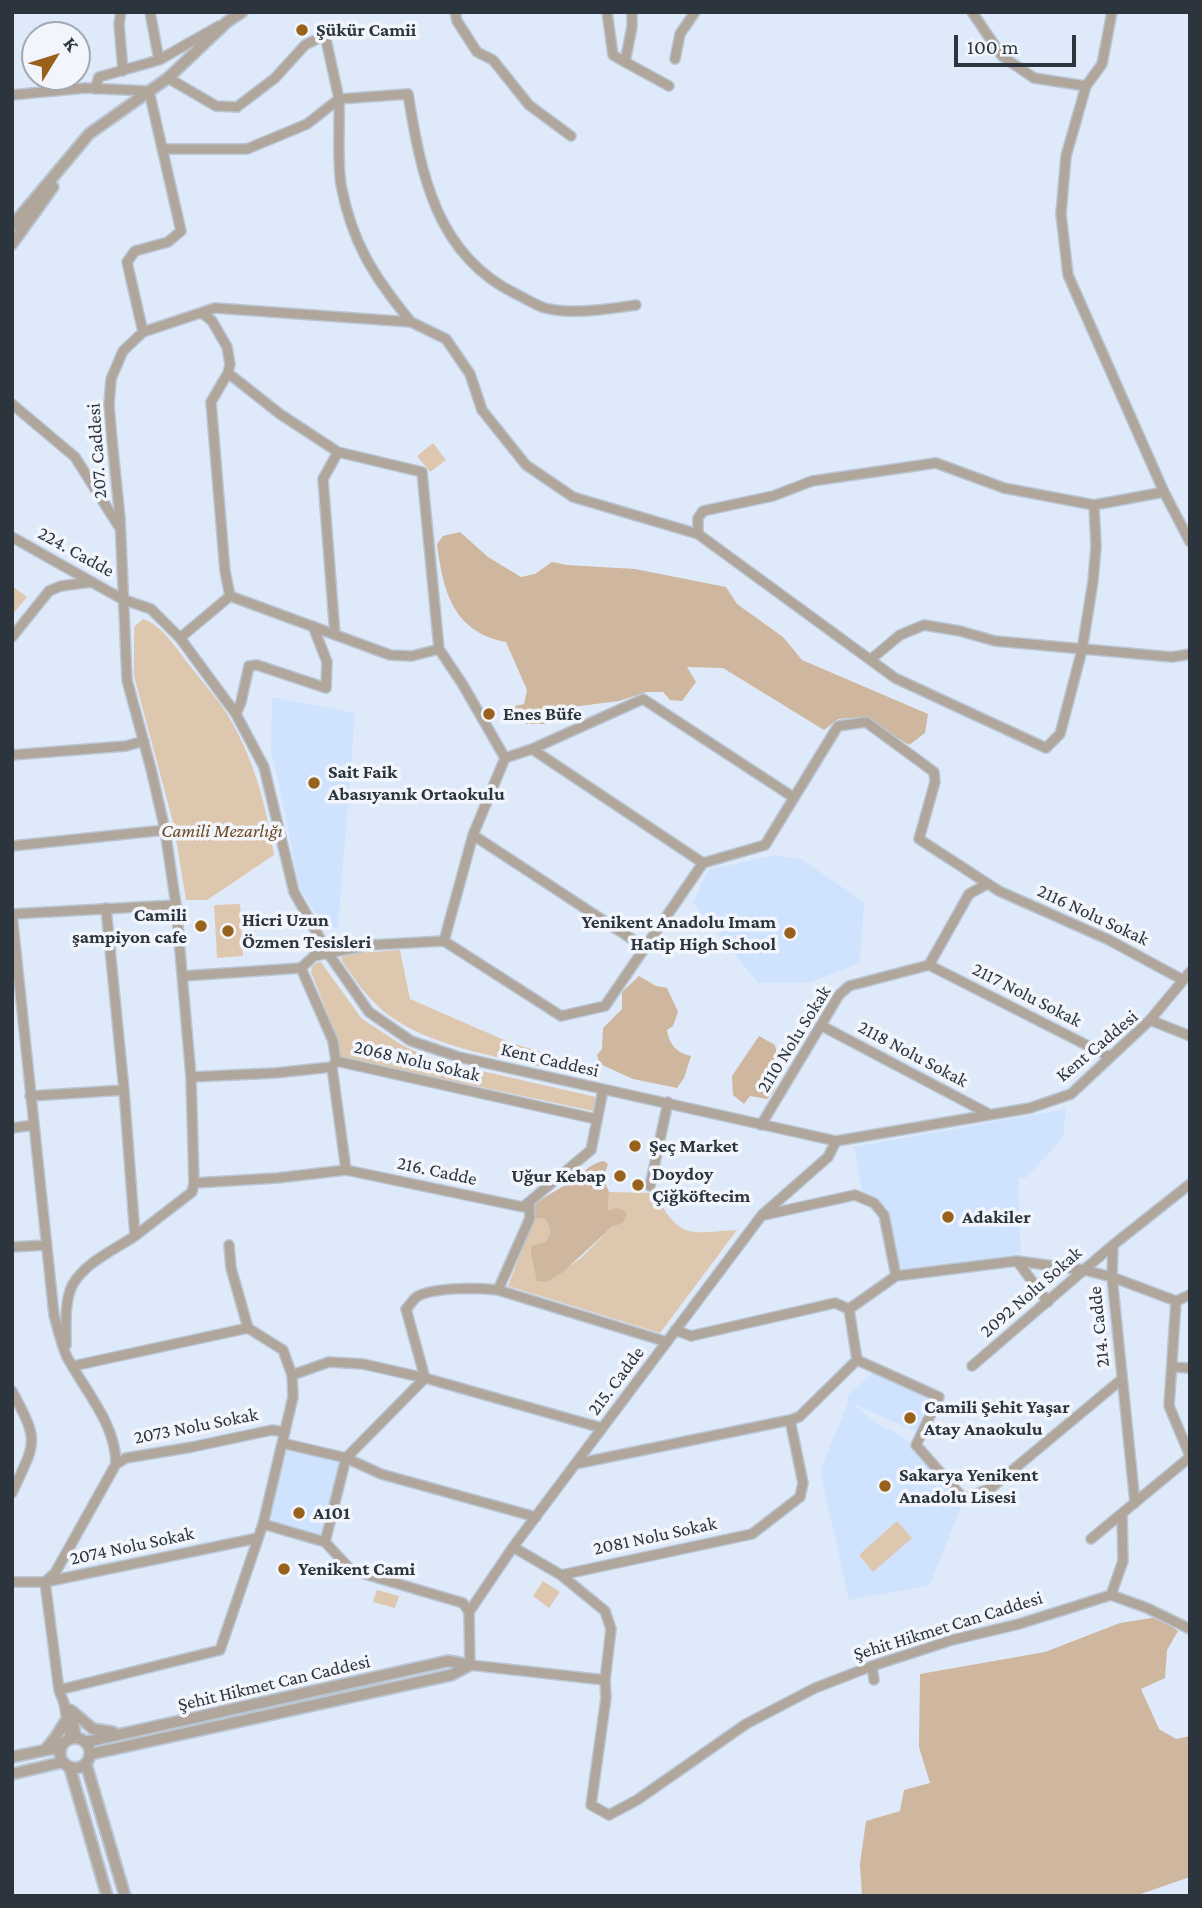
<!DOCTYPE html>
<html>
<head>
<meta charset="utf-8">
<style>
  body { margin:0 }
  #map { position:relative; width:1202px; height:1908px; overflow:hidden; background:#deeafa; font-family:"Crimson Pro",serif }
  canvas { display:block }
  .frame { position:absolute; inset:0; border:14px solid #2c343e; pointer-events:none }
  .north { position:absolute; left:21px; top:21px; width:70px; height:70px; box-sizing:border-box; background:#f2f6fc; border:2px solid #a3a8b0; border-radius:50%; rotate:52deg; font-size:19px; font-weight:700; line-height:28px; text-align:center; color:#2c343e }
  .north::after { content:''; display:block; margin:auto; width:24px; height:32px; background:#99621c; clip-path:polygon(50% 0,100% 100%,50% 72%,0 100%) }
  .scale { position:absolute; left:954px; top:35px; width:122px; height:32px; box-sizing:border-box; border:4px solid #2c343e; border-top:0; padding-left:9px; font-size:21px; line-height:24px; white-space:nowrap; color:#2c343e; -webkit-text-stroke:5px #f2f6fc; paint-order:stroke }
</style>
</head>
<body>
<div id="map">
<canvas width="1202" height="1908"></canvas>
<div class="frame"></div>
<div class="north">K</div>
<div class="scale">100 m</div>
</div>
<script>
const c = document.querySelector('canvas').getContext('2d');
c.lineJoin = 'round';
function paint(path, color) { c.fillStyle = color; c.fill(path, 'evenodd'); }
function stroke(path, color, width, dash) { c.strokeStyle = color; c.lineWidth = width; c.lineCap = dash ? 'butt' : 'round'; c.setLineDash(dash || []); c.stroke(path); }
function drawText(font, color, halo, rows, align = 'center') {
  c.font = font + ' "Crimson Pro",serif'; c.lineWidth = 7; c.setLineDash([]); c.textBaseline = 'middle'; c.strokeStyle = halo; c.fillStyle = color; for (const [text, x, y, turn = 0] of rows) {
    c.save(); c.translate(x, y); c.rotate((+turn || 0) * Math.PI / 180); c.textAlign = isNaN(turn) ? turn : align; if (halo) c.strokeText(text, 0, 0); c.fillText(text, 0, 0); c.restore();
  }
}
const built = new Path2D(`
  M272,697L355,713L338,928L323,926L298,885L286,816L271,750Z
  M774,855L801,859L864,902L860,963L808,983H758L693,903L708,870Z
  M1066,1109L1063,1137L1027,1177L1018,1179L1021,1253L1001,1258L900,1271L887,1207L862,1191L854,1147Z
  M879,1367L943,1396L925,1436L852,1403L876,1423L904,1437L962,1504L929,1586L849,1600L820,1470L849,1401L847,1396Z
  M287,1448L340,1463L320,1534L267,1519Z`);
const green = new Path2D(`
  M433,443L446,460L430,472L417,456Z
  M12,586L27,597L12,615Z
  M143,619C163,626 175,647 188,663C200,680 216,696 227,714C254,758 266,805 274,855L207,900H186L174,826L134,676V627Z
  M240,904L243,956L217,958L214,905Z
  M400,950L410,999L511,1043L568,1060L566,1072C510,1059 433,1049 387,1014C369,1000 355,980 342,961L341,957L345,954Z
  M320,961L362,1019L402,1045L433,1060L596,1097L593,1111L341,1057L337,1049L338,1040L311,972L312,966Z
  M609,1192L654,1193C681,1240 687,1233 737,1230L660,1333L508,1286L534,1218L545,1219L549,1226L550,1234C541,1247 534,1265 537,1280L547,1282L581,1258L613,1226L608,1211Z
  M897,1521L912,1538L873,1572L859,1555Z
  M543,1581L560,1592L549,1608L533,1596Z
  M377,1590L399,1596L395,1608L373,1602Z`);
const forest = new Path2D(`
  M460,532L488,557L521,577L535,574L552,562L567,565L635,569L726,587L737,604L783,637L802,660L928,714L925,733L909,745L864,717L838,719L824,730L723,668L687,667L696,682L682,701L670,700L663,692H646L619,701L564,708L545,724H526L510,707L524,704L527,690L506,642C453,632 443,591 437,544L443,536Z
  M639,976L656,986L667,988L678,1012L673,1026L667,1030C669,1045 677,1053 691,1056L684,1078L677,1088L633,1079L600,1064L597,1055L602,1049L603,1028L622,1009V992Z
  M759,1036L775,1045C779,1063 782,1087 767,1099L750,1096L744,1104L733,1095L732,1076Z
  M604,1161L608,1164L603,1178L609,1192L608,1211L616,1208L625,1211L627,1215L623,1223L613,1226L563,1272L547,1282L537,1281L531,1254V1246L545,1242L550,1234L549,1226L545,1219L534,1218L533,1204L581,1176C587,1167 594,1163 604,1161Z
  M1158,1617L1178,1631L1167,1650L1165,1678L1141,1689L1159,1729L1176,1739L1190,1736V1877L1135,1896H862L860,1864L866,1821L900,1811L904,1790L930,1783L919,1747L920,1674L1045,1652L1120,1623Z`);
const minor = new Path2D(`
  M121,12L119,24L123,71
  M150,12L159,60
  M455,12L457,21L477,52L493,60L529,105L571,136
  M607,12L613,55L625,62
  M632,12V27L625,62L669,86
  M972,12L1002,56L1034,78L1086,86
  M1112,12L1102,64L1086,86L1066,156L1061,214L1068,275L1164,492L1190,542
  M675,59L680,34L695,12
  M95,89L99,77L159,60L219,26
  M12,95L85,88L149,91L181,231L168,242L135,251L127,262L143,332
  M162,149H247L307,124L339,99L325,35L305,45L275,78L237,107L216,106L168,78
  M411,322C374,277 352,243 341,185C337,157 340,127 339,99L408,94C421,174 436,255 516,294C525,298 535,305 545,308C571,315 609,309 636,305
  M12,404L75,457L118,525
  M698,534V518L703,511L773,496L812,481L936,463L1004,488L1094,505L1164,492
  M12,537L122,599L151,609L180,638L236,714L264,767L294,892L328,953L369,1012L411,1041L459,1057L836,1141L1030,1108L1071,1094L1150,1020L1190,1036
  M230,596L390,655L412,656L439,649
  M335,635L323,479L338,452
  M12,637L49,591L61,586L92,582
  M180,638L230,596L225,571L211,402L228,373L230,364L227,347L212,321L202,313
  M870,660L900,635L924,625L960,631L995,641L1172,657L1190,654
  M236,714L241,702L249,666L257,665L326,688L327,662L313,626
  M532,749L703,863L765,845L838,726L866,722L934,772L935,782L919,839L999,891L1109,940L1183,980
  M12,755L126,746L144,741
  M505,758L532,749L643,699L793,797
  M473,835L644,947
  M12,846L165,830
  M106,908L124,1090L135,1236L192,1192L194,1183L191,1077L176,905L165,830L151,769L127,680L120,518L112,440L109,405L111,379L123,351L143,332L215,308L411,322L446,339L470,374L482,410L526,465L573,497L698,534L895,678L1046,748L1060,734L1082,650L1093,581L1096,547L1094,505
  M12,914L54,1315C58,1329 61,1344 67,1357C85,1391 116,1424 116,1464L55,1573L45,1582L59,1690L64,1703L70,1738
  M12,914L176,905
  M444,941L561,1016L605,1006L703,863
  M929,965L1110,1057
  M301,968L333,1041L336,1061
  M183,976L301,968L314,956L338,951L371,945L444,941L473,835L505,758L463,685L439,649L422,472L338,452L280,414L228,373
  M1150,1020L1190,972
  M822,1026L987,1113
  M332,1067L346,1170
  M191,1077L275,1073L332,1067L336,1061L596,1119
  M30,1096L124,1090
  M761,1125L839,995L849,986L929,965L969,894L987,884
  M12,1128L34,1125
  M836,1141L828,1157L762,1215L513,1547L469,1612L470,1665L605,1680L606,1698L591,1805L609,1815L637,1800L746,1724L815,1688L872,1666L952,1640L1019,1624L1111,1595L1147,1608L1190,1629
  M194,1183L277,1178L346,1170L523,1207L591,1150L603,1090
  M650,1186L668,1102
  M529,1203L530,1218L498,1290L667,1342
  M764,1215L855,1195L874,1203L884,1215L896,1276
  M229,1245L231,1268L248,1328L283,1350L292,1375L329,1362L363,1364L425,1378L346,1458L381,1474L536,1517
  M12,1247L47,1245
  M1017,1261L1048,1302
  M498,1290C477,1288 436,1287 418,1296C413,1299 410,1305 406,1309L425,1378L602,1428
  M1176,1301L1169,1406L1190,1456
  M675,1330L691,1336L835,1303L849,1309
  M66,1345C66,1328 64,1300 73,1284C86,1262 114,1250 135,1236
  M857,1360L939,1397L916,1445L964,1499L991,1488L1122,1379
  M73,1366L248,1328
  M972,1366L1113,1245
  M1173,1367L1190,1368
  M12,1391C40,1443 36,1441 12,1493
  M282,1443L346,1458L325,1542L351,1570L463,1603L469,1612
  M116,1464L126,1458L192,1447L272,1430L285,1432
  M575,1464L790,1420
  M1135,1503L1112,1277L1113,1245L1190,1184
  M263,1524L325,1542
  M1091,1539L1190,1457
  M513,1547L561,1575L752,1534L800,1497L803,1483L790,1420L799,1417L857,1360L849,1309L896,1276L1017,1261L1084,1270L1112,1277L1176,1301L1190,1295
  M561,1575L605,1611L611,1629L605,1680
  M12,1582H45L258,1538
  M1111,1595L1123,1561L1122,1514
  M872,1666L874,1680
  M59,1690L220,1650L263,1524L293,1397L292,1375
  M70,1709L77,1738`);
const tertiary = new Path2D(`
  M12,226L89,134L168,78L227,22L242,12
  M12,244L53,187
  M72,1711L93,1729L113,1732
  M60 1753a15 15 0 1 1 30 0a15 15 0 1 1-30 0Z
  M86,1742L448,1661L470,1665
  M45,1750L55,1738L67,1719
  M91,1754L451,1675L470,1665
  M12,1757L61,1747
  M86,1764L125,1896
  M70,1768L107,1896
  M12,1774L63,1762`);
const markers = [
  [302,30,7,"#99621c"],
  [489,714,7,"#99621c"],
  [314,783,7,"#99621c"],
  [201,926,7,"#99621c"],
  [228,931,7,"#99621c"],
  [790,933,7,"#99621c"],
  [635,1146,7,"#99621c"],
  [620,1176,7,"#99621c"],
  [638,1185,7,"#99621c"],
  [948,1217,7,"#99621c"],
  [910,1418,7,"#99621c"],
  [885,1486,7,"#99621c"],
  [299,1513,7,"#99621c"],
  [284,1569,7,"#99621c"]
];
const poiNames = [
  ["Şükür Camii",316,30],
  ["Enes Büfe",503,714],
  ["Sait Faik",328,772],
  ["Abasıyanık Ortaokulu",328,794],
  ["Camili",187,915,"right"],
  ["şampiyon cafe",187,937,"right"],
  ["Hicri Uzun",242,920],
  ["Özmen Tesisleri",242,942],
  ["Yenikent Anadolu Imam",776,922,"right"],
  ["Hatip High School",776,944,"right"],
  ["Şeç Market",649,1146],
  ["Doydoy",652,1174],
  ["Çiğköftecim",652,1196],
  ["Uğur Kebap",606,1176,"right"],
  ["Adakiler",962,1217],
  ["Camili Şehit Yaşar",924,1407],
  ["Atay Anaokulu",924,1429],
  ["Sakarya Yenikent",899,1475],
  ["Anadolu Lisesi",899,1497],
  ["A101",313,1513],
  ["Yenikent Cami",298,1569]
];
const streetNames = [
  ["207. Caddesi",97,451,-94],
  ["224. Cadde",76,552,29],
  ["2116 Nolu Sokak",1093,915,25],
  ["2117 Nolu Sokak",1027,995,27],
  ["2110 Nolu Sokak",794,1039,-58],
  ["Kent Caddesi",1097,1046,-40],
  ["2118 Nolu Sokak",913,1054,28],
  ["Kent Caddesi",550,1060,13],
  ["2068 Nolu Sokak",417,1061,13],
  ["216. Cadde",437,1171,12],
  ["2092 Nolu Sokak",1031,1292,-41],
  ["214. Cadde",1099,1327,-96],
  ["215. Cadde",616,1381,-53],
  ["2073 Nolu Sokak",196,1426,-11],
  ["2081 Nolu Sokak",655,1536,-12],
  ["2074 Nolu Sokak",132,1546,-12],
  ["Şehit Hikmet Can Caddesi",948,1626,-17],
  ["Şehit Hikmet Can Caddesi",274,1683,-13]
];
const parkNames = [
  ["Camili Mezarlığı",222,831]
];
paint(built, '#cfe3fe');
paint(green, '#dec7af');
paint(forest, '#cfb69e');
stroke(minor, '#bac6d4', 12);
stroke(tertiary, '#bac6d4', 14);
stroke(minor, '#b0a69b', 9);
stroke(tertiary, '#b0a69b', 10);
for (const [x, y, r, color] of markers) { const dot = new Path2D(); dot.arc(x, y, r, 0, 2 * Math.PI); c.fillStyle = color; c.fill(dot); stroke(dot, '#f2f6fc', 2.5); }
drawText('bold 19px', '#2c343e', '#f2f6fc', poiNames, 'left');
drawText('19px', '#2c343e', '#f2f6fc', streetNames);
drawText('italic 19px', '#6b481f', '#f2f6fc', parkNames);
</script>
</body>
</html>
